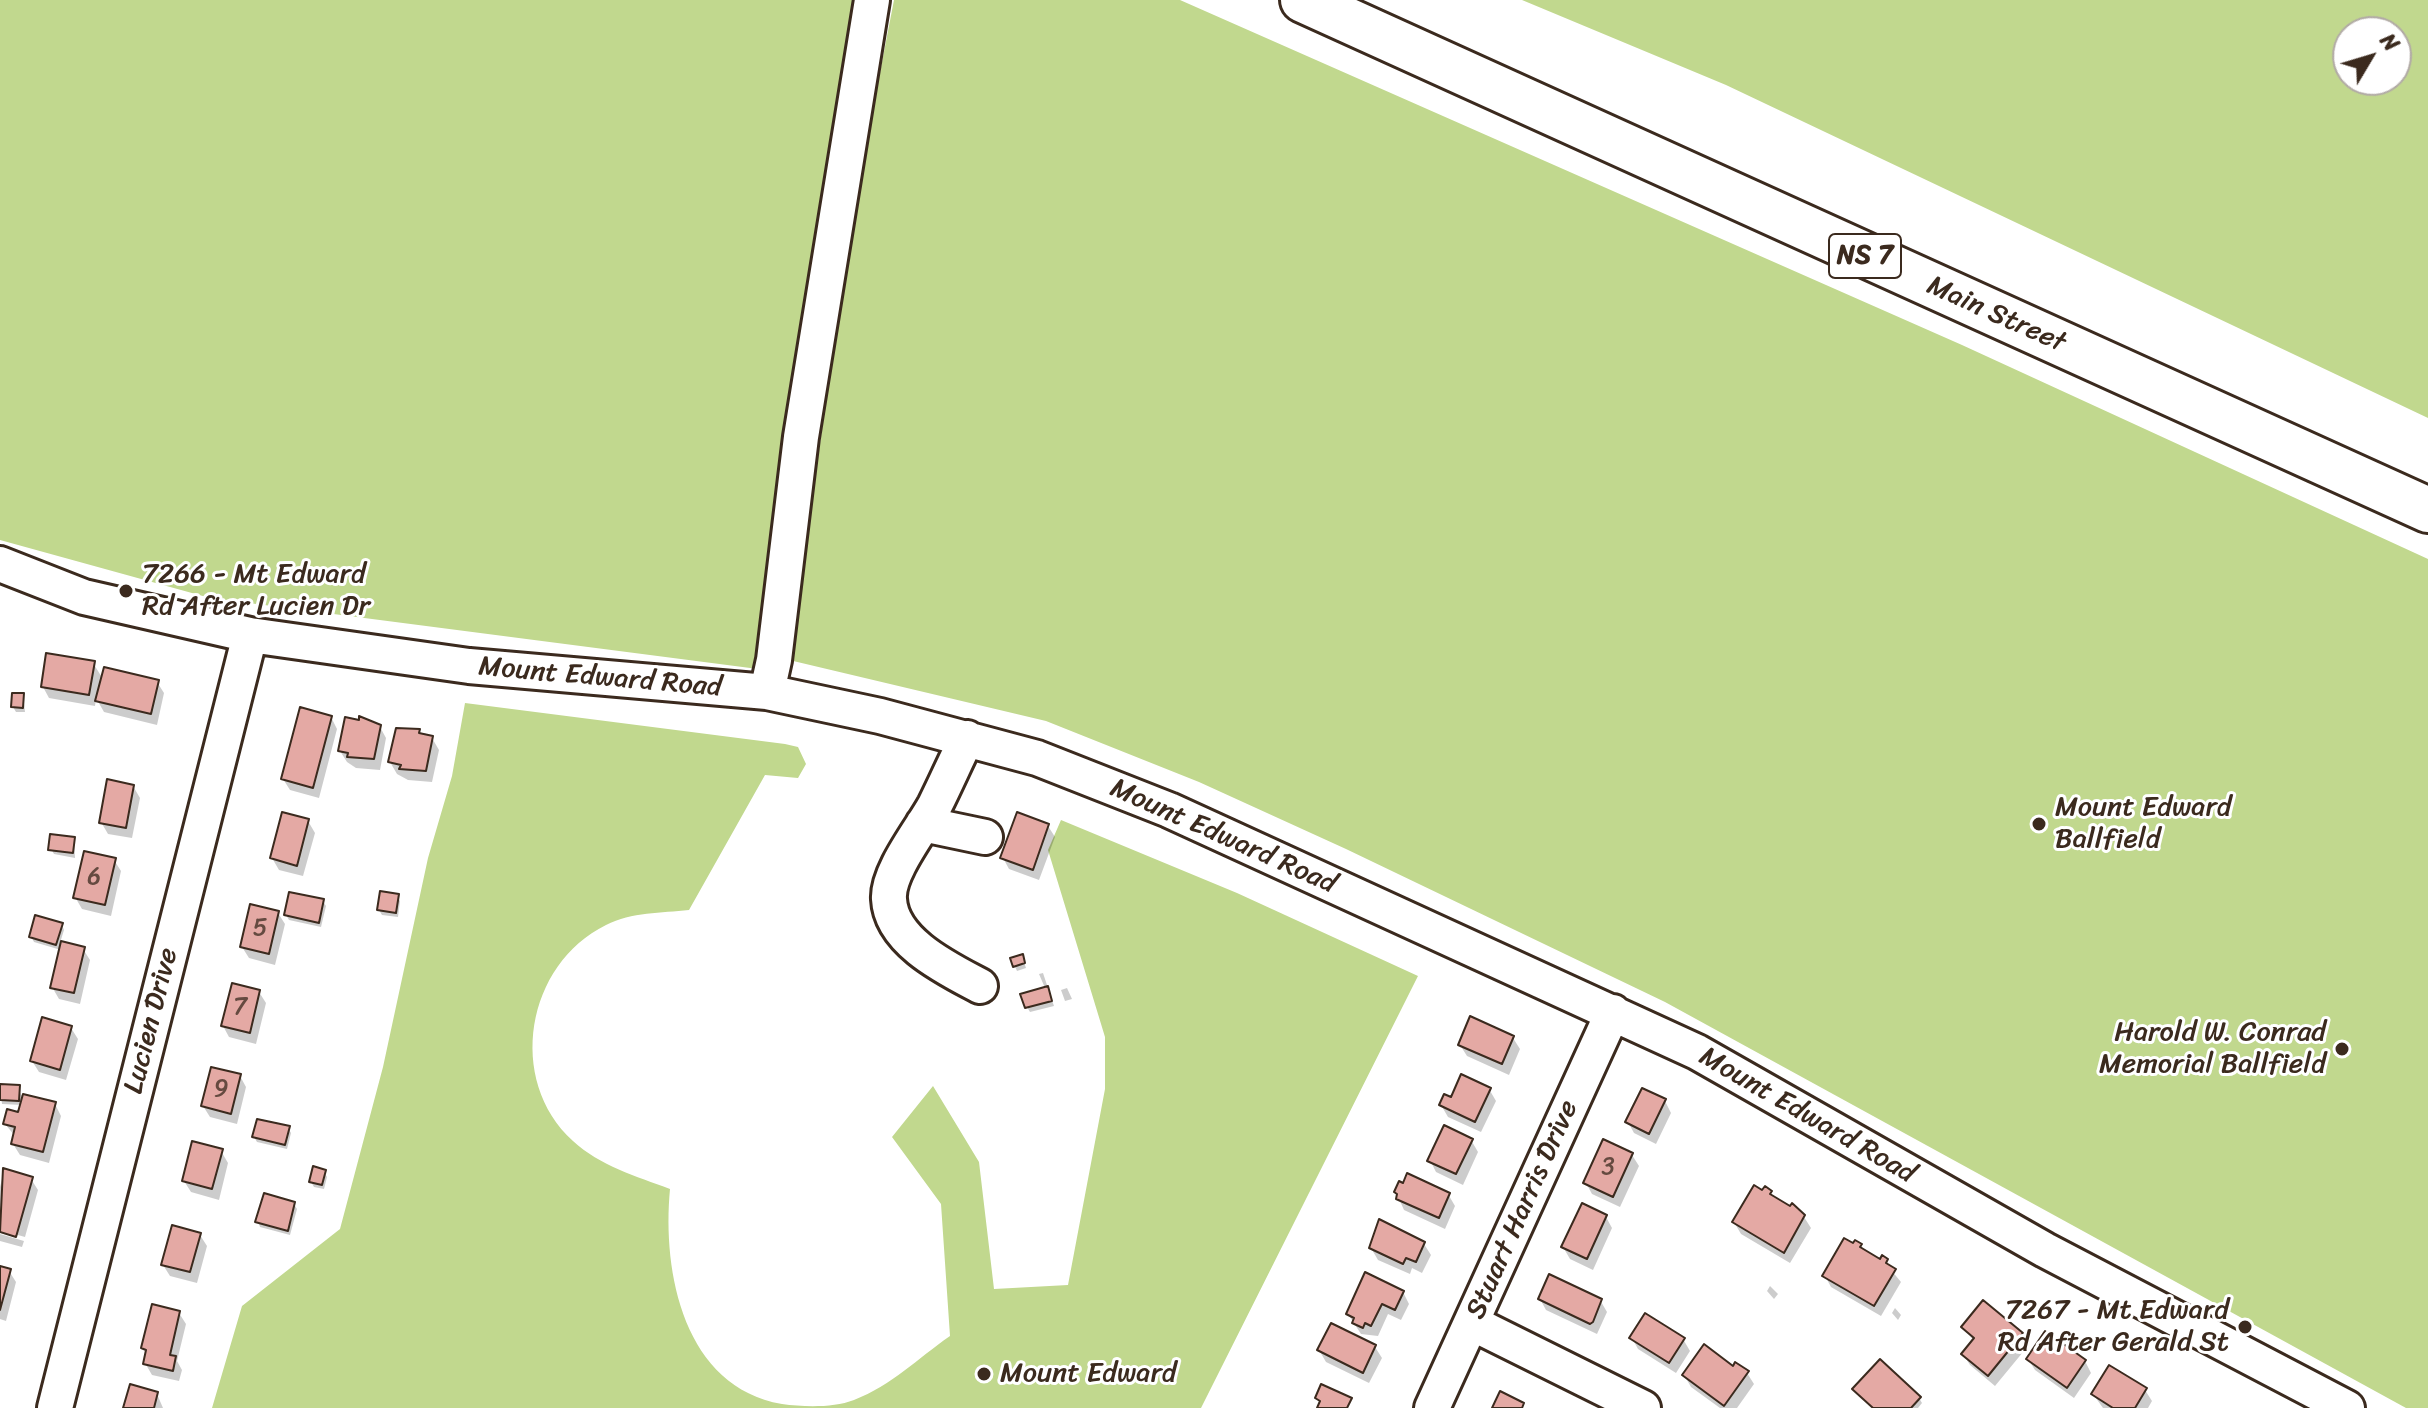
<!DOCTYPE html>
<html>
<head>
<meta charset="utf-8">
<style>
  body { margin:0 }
  #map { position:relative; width:2428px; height:1408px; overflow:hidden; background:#fff; font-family:Sriracha,sans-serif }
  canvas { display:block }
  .north { position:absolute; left:2332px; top:16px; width:80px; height:80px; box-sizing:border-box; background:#fff; border:2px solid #b1aaa5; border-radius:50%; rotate:52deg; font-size:22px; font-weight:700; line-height:32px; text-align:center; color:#3b2a1e }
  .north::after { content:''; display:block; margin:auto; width:28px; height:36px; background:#3b2a1e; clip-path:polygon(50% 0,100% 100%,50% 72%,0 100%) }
</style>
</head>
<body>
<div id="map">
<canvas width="2428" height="1408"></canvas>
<div class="north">N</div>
</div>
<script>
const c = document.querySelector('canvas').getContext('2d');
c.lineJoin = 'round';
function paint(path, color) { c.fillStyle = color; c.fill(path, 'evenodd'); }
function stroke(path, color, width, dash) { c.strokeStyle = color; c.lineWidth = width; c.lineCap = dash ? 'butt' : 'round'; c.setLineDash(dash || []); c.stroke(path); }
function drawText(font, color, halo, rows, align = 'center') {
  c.font = font + ' Sriracha,sans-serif'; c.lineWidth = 6; c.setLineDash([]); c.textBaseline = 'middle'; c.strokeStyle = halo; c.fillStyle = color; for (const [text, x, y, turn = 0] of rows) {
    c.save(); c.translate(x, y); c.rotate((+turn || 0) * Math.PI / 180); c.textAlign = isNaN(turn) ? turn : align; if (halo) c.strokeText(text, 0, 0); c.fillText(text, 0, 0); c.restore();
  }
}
const green = new Path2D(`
  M0,0H857L758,669L210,598L0,540Z
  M894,0H1180L1962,345L2428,559V1408H2406L1665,1002L1346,849L1199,782L1046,721L789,660L853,212Z
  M1522,0H2428V418L1726,85ZM2348,32H2396V80H2348Z
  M465,703L785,744L798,747L806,764L798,778L765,775L689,910C661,913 632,912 606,925C526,964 506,1080 573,1141C600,1166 636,1176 670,1189C662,1273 684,1387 782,1404C804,1407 833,1408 854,1400C892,1385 917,1359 950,1336L941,1204L892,1137L933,1086L979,1162L994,1289L1068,1285L1105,1089V1037L1048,850L1061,820L1237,893L1418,976L1201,1408H212L242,1306L340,1229L383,1067L428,858L452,776Z`);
const shadow = new Path2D(`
  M93,663L103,679L157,682L164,693L157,725L104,712L96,698L95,706L49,698L43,687Z
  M23,695L25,712H16L13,707Z
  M331,717L337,729L319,798L290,790L283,779Z
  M347,719L367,720L380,727L386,738L380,770L356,768L347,762L340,751Z
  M419,731L421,736L432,738L439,750L432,782L408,780L397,774L390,762Z
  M133,786L140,798L132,838L108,834L101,822Z
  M308,821L315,833L303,876L279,870L272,858Z
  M1048,826L1055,837L1039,880L1009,869L1003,858Z
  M74,839L75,858L54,854L51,849Z
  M114,860L121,871L111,916L82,909L75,897Z
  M397,896L400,901L398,917L382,915L379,910Z
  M323,901L326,906L321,927L289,920L286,915Z
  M278,913L285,924L275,965L249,958L242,947Z
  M62,925L64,930L60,943L83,949L90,960L80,1004L59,999L52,987L61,950L34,942L31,936Z
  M1022,956L1026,968L1017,971L1012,960Z
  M1043,973L1054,1006L1030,1012L1027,1007L1045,988L1039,974Z
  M1067,988L1072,999L1065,1001L1061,990Z
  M259,992L266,1003L256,1044L229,1037L223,1026Z
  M71,1028L78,1039L66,1080L39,1072L32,1061Z
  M1513,1038L1520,1049L1509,1075L1467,1056L1460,1045Z
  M240,1076L246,1087L237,1124L210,1117L203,1106Z
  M0,1086L18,1087L21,1095L55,1104L61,1116L49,1163L20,1155L13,1144L15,1136L5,1124L20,1114L22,1105L2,1104Z
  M1489,1089L1496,1101L1481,1132L1448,1117L1441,1105Z
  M1665,1101L1671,1113L1656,1144L1634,1133L1628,1122Z
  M288,1128L291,1133L287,1149L257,1142L254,1137Z
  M1471,1140L1478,1152L1463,1185L1436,1172L1430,1160Z
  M221,1151L228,1163L219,1200L191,1192L184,1181Z
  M1632,1155L1639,1166L1620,1207L1592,1194L1586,1183Z
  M4,1171L31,1179L38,1190L25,1237L0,1230V1187Z
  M324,1172L327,1177L324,1189L314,1187L311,1182Z
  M1408,1175L1448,1194L1455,1206L1445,1229L1404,1210L1396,1192Z
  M1770,1192L1775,1200L1804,1217L1811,1228L1790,1263L1741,1234L1734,1222L1763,1193Z
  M294,1204L297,1209L290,1235L260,1227L258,1221Z
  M1606,1217L1612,1228L1593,1270L1570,1259L1563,1247Z
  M0,1234L24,1241L22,1247L0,1241Z
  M200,1235L207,1246L197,1283L170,1276L163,1265Z
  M1424,1244L1431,1255L1422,1273L1412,1268L1410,1274L1378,1260L1371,1248Z
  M1861,1245L1865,1252L1881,1262L1882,1259L1901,1282L1881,1316L1831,1287L1825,1276Z
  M0,1268L9,1271L16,1282L6,1321L0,1319Z
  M1770,1286L1778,1294L1774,1299L1767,1291Z
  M1403,1292L1409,1304L1401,1320L1388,1314L1378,1336L1361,1334L1348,1314Z
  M1540,1299L1600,1300L1607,1312L1597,1334L1546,1310Z
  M1984,1303L2022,1335L2028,1346L1995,1386L1970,1365L1963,1354L1974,1341L1963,1327Z
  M1895,1308L1901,1315L1898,1320L1892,1313Z
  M179,1313L186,1324L177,1361L182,1370L179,1381L152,1375L145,1363L147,1355L143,1348Z
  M1632,1338L1683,1339L1690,1351L1676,1373L1638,1349Z
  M1375,1347L1382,1358L1369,1383L1326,1362L1319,1350Z
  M2028,1359L2085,1361L2091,1373L2074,1398L2035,1370Z
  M1733,1368L1747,1373L1754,1384L1737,1408H1720L1691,1387L1684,1375Z
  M1855,1389L1919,1398L1922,1403L1918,1408H1873Z
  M2145,1390L2152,1401L2148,1408H2103L2093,1394Z
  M157,1394L163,1408H125Z`);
const building = new Path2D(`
  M46,653L95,661L89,695L41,687Z
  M104,667L159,680L151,714L95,701Z
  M12,693H24L23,708L11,707Z
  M300,707L332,716L313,788L281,779Z
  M359,716L381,725L374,759L347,757L348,753L338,751L345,717L359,720Z
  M396,728L420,729L419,733L433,736L426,771L399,769L401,765L388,762Z
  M107,779L134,785L126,828L99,823Z
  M282,812L309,819L297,866L270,858Z
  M1017,812L1049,824L1033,870L1000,858Z
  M50,834L75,837L73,853L48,850Z
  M84,851L116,858L105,905L73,898Z
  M380,891L399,894L396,913L377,910Z
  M289,892L324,899L319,923L284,915Z
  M250,904L279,911L269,954L240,947Z
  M35,915L63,923L56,945L29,937Z
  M61,941L85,947L74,993L50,988Z
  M1023,954L1025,963L1013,967L1010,958Z
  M232,983L260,990L250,1033L221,1026Z
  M1048,986L1052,1001L1025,1008L1020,994Z
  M1470,1016L1514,1036L1502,1064L1458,1045Z
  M42,1017L72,1026L60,1070L30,1061Z
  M211,1067L241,1074L231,1114L201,1106Z
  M1461,1074L1491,1088L1475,1122L1439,1105L1444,1094L1451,1097Z
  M0,1084L20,1085L19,1101L0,1100Z
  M1642,1088L1666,1099L1649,1134L1625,1122Z
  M23,1094L56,1102L43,1152L11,1144L15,1127L3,1124L7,1109L18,1112Z
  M257,1119L290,1126L285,1145L252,1137Z
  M1444,1125L1473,1139L1456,1174L1427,1161Z
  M1603,1139L1633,1153L1613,1197L1583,1183Z
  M192,1141L223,1149L212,1189L182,1181Z
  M313,1166L326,1170L322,1185L309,1182Z
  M3,1168L33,1177L16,1237L0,1232Z
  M1407,1173L1450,1193L1439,1218L1396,1199L1397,1194L1394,1192L1399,1181L1403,1183Z
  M1754,1185L1762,1190L1765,1186L1772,1191L1770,1194L1790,1206L1792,1203L1805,1215L1784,1253L1732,1222Z
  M264,1193L295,1202L288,1231L255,1222Z
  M1582,1203L1607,1215L1587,1259L1561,1247Z
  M1379,1219L1425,1242L1416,1262L1406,1258L1403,1264L1369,1248Z
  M172,1225L201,1233L190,1272L161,1265Z
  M1844,1238L1853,1243L1855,1240L1862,1244L1860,1247L1880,1259L1882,1255L1888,1259L1886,1263L1896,1269L1874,1306L1822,1276Z
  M0,1266L11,1269L0,1310Z
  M1365,1272L1404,1291L1395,1310L1382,1304L1371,1326L1365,1323L1363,1328L1352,1323L1354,1318L1346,1314Z
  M1549,1274L1602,1299L1593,1322L1590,1324L1538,1299Z
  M1983,1300L2023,1333L1988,1376L1961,1354L1974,1338L1961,1327Z
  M152,1304L180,1311L170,1355L176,1356L173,1371L143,1364L146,1350L141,1348Z
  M1645,1313L1685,1338L1669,1363L1629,1338Z
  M1331,1323L1376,1345L1363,1373L1317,1350Z
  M2045,1331L2086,1360L2067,1388L2026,1359Z
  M1704,1344L1733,1366L1735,1362L1749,1371L1724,1406L1682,1375Z
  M1880,1359L1921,1397L1911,1408H1873L1852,1389Z
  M2109,1365L2147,1388L2135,1408H2113L2091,1394Z
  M130,1384L158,1392L154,1408H123Z
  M1321,1384L1352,1398L1347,1408H1317L1320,1401L1315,1398Z
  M1500,1391L1524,1403L1522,1408H1492Z`);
const minor = new Path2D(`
  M0,564L84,597L250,635L469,666L767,692L880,716L1037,758L1169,810L1697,1052L2045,1250L2347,1408
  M767,692L774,660L801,437L872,0
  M967,738C956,760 946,783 935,805C922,829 887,872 889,899C891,942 948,969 980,986
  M923,824L985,837
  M1472,1323L1643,1408
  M55,1408L250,635
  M1432,1408L1613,1012`);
const major = new Path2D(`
  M1303,0L2428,510`);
const markers = [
  [126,591,8,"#3b2a1e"],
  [2039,824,8,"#3b2a1e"],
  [2342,1049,8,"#3b2a1e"],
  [2245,1327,8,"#3b2a1e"],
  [984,1374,8,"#3b2a1e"]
];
const numberNames = [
  ["6",94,878],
  ["5",260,929],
  ["7",240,1008],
  ["9",221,1090],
  ["3",1608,1168]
];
const shields = [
  [1865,256,72]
];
const shieldNames = [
  ["NS 7",1865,256]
];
const streetNames = [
  ["Main Street",1996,315,24],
  ["Mount Edward Road",600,678,5],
  ["Mount Edward Road",1223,837,24],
  ["Lucien Drive",152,1021,-76],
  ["Mount Edward Road",1807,1116,30],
  ["Stuart Harris Drive",1523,1210,-66]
];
const poiNames = [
  ["7266 - Mt Edward",142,575],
  ["Rd After Lucien Dr",142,607],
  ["Mount Edward",2055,808],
  ["Ballfield",2055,840],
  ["Harold W. Conrad",2326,1033,"right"],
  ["Memorial Ballfield",2326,1065,"right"],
  ["7267 - Mt Edward",2229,1311,"right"],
  ["Rd After Gerald St",2229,1343,"right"],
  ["Mount Edward",1000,1374]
];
paint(green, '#c1d88e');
paint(shadow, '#0003');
paint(building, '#e4a9a4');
stroke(building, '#3b2a1e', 2);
stroke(minor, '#3b2a1e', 40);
stroke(major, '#3b2a1e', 50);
stroke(minor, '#fff', 34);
stroke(major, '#fff', 44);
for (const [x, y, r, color] of markers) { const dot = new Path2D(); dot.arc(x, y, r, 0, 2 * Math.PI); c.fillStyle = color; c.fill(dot); stroke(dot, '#fff', 3); }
drawText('24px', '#654a40', null, numberNames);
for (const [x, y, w] of shields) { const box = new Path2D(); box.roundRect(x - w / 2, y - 22, w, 44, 6); c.fillStyle = '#fff'; c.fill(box); stroke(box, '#3b2a1e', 2); }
drawText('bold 26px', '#3b2a1e', null, shieldNames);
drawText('28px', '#3b2a1e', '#fff', streetNames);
drawText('28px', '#3b2a1e', '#fff', poiNames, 'left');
</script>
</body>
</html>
